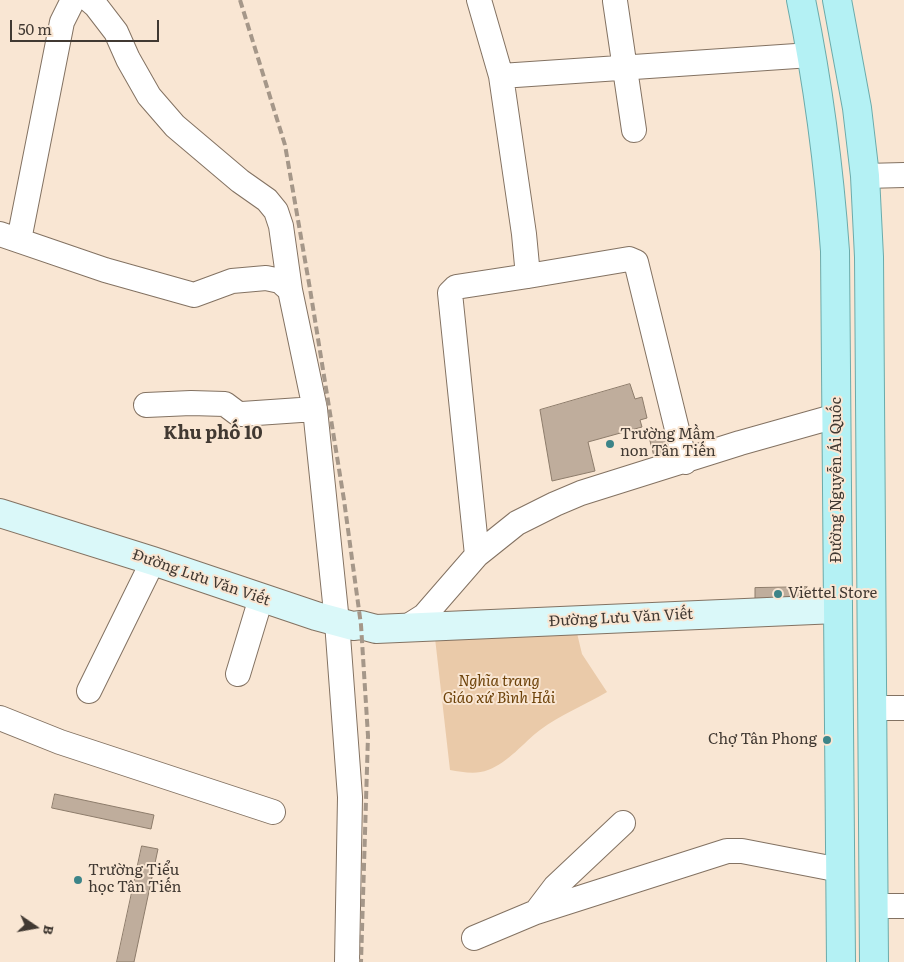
<!DOCTYPE html>
<html>
<head>
<meta charset="utf-8">
<style>
  body { margin:0 }
  #map { position:relative; width:904px; height:962px; overflow:hidden; background:#f9e6d3; font-family:Literata,serif }
  canvas { display:block }
  .north { position:absolute; left:10px; top:902px; width:50px; height:50px; -webkit-text-stroke:4px #f9e6d3; paint-order:stroke; rotate:102deg; font-size:14px; font-weight:700; line-height:20px; text-align:center; color:#413932 }
  .north::after { content:''; display:block; margin:auto; width:18px; height:22px; background:#413932; clip-path:polygon(50% 0,100% 100%,50% 72%,0 100%) }
  .scale { position:absolute; left:10px; top:20px; width:149px; height:22px; box-sizing:border-box; border:2px solid #413932; border-top:0; padding-left:6px; font-size:15px; line-height:18px; white-space:nowrap; color:#413932; -webkit-text-stroke:4px #f9e6d3; paint-order:stroke }
</style>
</head>
<body>
<div id="map">
<canvas width="904" height="962"></canvas>
<div class="north">B</div>
<div class="scale">50 m</div>
</div>
<script>
const c = document.querySelector('canvas').getContext('2d');
c.lineJoin = 'round';
function paint(path, color) { c.fillStyle = color; c.fill(path, 'evenodd'); }
function stroke(path, color, width, dash) { c.strokeStyle = color; c.lineWidth = width; c.lineCap = dash ? 'butt' : 'round'; c.setLineDash(dash || []); c.stroke(path); }
function drawText(font, color, halo, rows, align = 'center') {
  c.font = font + ' Literata,serif'; c.lineWidth = 4; c.setLineDash([]); c.textBaseline = 'middle'; c.strokeStyle = halo; c.fillStyle = color; for (const [text, x, y, turn = 0] of rows) {
    c.save(); c.translate(x, y); c.rotate((+turn || 0) * Math.PI / 180); c.textAlign = isNaN(turn) ? turn : align; if (halo) c.strokeText(text, 0, 0); c.fillText(text, 0, 0); c.restore();
  }
}
const green = new Path2D(`
  M576,629L582,654L607,692C585,705 560,715 540,730C523,743 509,762 488,770C476,775 462,772 450,770L435,638Z`);
const building = new Path2D(`
  M630,384L635,399L642,397L647,418L640,420L642,427L588,442L595,471L552,481L540,410Z
  M670,432L676,457L656,464L649,437Z
  M807,587L795,600L755,603V588Z
  M55,794L154,815L151,829L52,808Z
  M142,846L158,849L134,962H117Z`);
const street = new Path2D(`
  M89,0L96,6L116,32L128,59L149,96L175,126L240,181L267,200L276,211L281,226L290,290
  M479,0L501,76L524,234L528,276L629,259L636,262L685,462
  M615,1L634,130
  M501,76L811,55
  M865,176L904,175
  M0,234L105,270L194,295L232,281L266,278L280,281L290,290L315,409L337,622L350,797L347,962
  M19,240L62,22L73,0
  M146,405L191,403L225,404L237,413L242,414L315,409
  M477,555L450,293L456,287L528,276
  M405,628L424,616L477,555L517,523L555,504L581,493L740,443L836,416
  M238,674L261,598
  M89,691L153,561
  M872,708H904
  M0,718L60,742L273,812
  M873,906H904
  M536,912L555,887L623,823
  M474,938L536,912L727,851H742L840,870`);
const secondary = new Path2D(`
  M0,513L153,561L316,616L353,626L361,625L376,629L837,609`);
const primary = new Path2D(`
  M801,0C818,83 829,166 835,251L841,962
  M837,0L857,108L865,176L869,257L874,962`);
const rail = new Path2D(`
  M240,0L285,145L310,289L344,500L361,625L368,736L361,962`);
const markers = [
  [610,444,5,"#3c8488"],
  [778,594,5,"#3c8488"],
  [827,740,5,"#3c8488"],
  [78,880,5,"#3c8488"]
];
const poiNames = [
  ["Trường Mầm",620,435],
  ["non Tân Tiến",620,452],
  ["Viettel Store",788,594],
  ["Chợ Tân Phong",817,740,"right"],
  ["Trường Tiểu",88,871],
  ["học Tân Tiến",88,888]
];
const streetNames = [
  ["Đường Nguyễn Ái Quốc",837,480,-90],
  ["Đường Lưu Văn Viết",201,578,19],
  ["Đường Lưu Văn Viết",621,618,-3]
];
const parkNames = [
  ["Nghĩa trang",499,682],
  ["Giáo xứ Bình Hải",499,699]
];
const quarterNames = [
  ["Khu phố 10",213,434]
];
paint(green, '#eacaa9');
paint(building, '#bfad9c');
stroke(building, '#8d7c6b', 1);
stroke(street, '#837262', 26);
stroke(secondary, '#837262', 30);
stroke(primary, '#6babab', 30);
stroke(street, '#fff', 24);
stroke(secondary, '#daf8f9', 28);
stroke(primary, '#b4f1f4', 28);
stroke(rail, '#a59789', 4, [8, 4]);
for (const [x, y, r, color] of markers) { const dot = new Path2D(); dot.arc(x, y, r, 0, 2 * Math.PI); c.fillStyle = color; c.fill(dot); stroke(dot, '#f9e6d3', 2); }
drawText('15px', '#413932', '#f9e6d3', poiNames, 'left');
drawText('15px', '#413932', '#f9e6d3', streetNames);
drawText('italic 15px', '#6d4209', '#f9e6d3', parkNames);
drawText('bold 18px', '#413932', '#f9e6d3', quarterNames);
</script>
</body>
</html>
